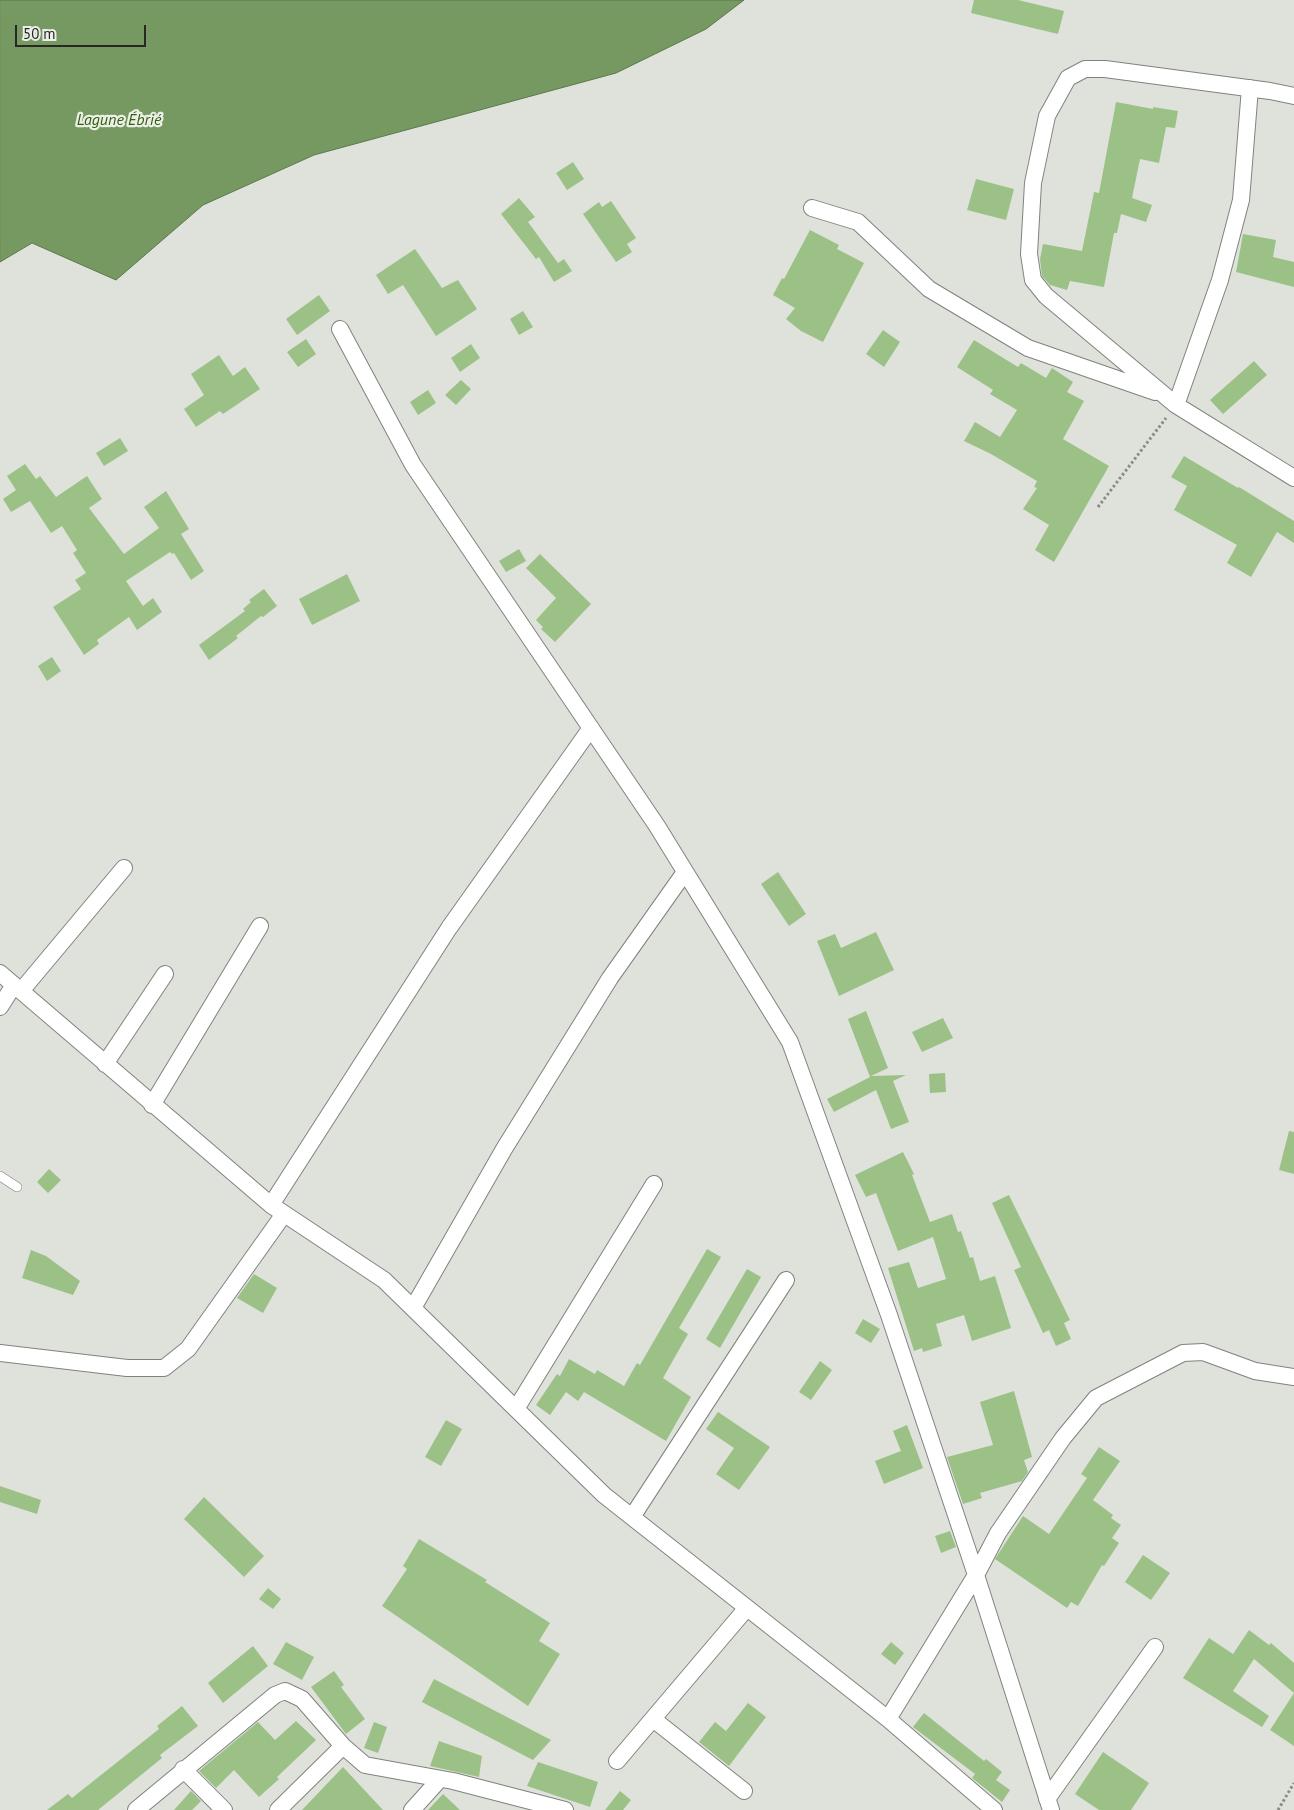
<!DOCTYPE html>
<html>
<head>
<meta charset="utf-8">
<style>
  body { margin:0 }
  #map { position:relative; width:1294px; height:1810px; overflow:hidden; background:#dee2db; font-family:"PT Sans",sans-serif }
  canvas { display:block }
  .scale { position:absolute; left:15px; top:25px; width:131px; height:22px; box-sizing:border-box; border:2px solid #262825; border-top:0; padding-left:6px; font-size:15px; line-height:18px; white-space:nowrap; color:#262825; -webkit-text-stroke:4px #ebefe8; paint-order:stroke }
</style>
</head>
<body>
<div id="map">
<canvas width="1294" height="1810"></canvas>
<div class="scale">50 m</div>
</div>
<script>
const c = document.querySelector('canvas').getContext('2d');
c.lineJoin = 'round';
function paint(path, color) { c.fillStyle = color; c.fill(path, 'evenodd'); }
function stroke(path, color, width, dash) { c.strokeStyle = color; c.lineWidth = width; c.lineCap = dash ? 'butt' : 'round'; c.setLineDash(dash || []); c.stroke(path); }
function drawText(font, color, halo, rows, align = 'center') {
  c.font = font + ' "PT Sans",sans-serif'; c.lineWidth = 4.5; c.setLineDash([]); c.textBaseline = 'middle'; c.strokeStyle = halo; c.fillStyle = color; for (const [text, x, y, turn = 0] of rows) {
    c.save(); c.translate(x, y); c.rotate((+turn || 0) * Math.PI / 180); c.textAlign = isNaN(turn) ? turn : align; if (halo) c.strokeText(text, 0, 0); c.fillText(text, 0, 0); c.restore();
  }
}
const water = new Path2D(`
  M0,0H744L706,29L616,73L314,155L203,205L116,280L32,243L0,262Z`);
const building = new Path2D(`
  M974,0H1018L1064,11L1058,34L971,13Z
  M1116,102L1153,109V107L1178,111L1175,128L1166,127L1159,163L1140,159L1132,198L1152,205L1146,222L1121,214L1117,233H1114L1104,287L1070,281L1067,290L1050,285L1042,276L1040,259L1043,244L1082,251L1094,192L1099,193Z
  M573,162L584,179L567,190L556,173Z
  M976,179L1014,189L1006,220L967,210Z
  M519,198L535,217L528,222L558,263L564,259L572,271L554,282L539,257L536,259L501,214Z
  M611,201L636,238L627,244L632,252L616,262L583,214L599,202L602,207Z
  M810,230L839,245L837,249L864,263L823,342L801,331L786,319L795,308L773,295L782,278L784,279Z
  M1243,234L1276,240L1273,257L1294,262V287L1236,272Z
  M415,249L442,288L458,280L477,309L436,336L403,285L388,294L376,275Z
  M319,295L330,311L297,335L286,319Z
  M523,311L533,327L519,335L510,319Z
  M883,330L900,342L884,367L866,354Z
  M306,339L316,354L298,367L287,352Z
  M974,340L1018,367L1021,363L1046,378L1052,368L1073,382L1067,392L1084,401L1063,439L1109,466L1054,562L1035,550L1049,525L1023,509L1037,488L1034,487L1037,481L991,454L964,441L975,422L1000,437L1017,410L990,394L993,390L957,367Z
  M471,344L480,358L460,372L451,358Z
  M219,355L233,376L245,367L260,389L223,414L220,411L196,427L184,409L204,395L191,374Z
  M1254,361L1267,375L1223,414L1210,400Z
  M461,380L471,389L456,405L445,395Z
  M428,390L436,403L418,415L410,402Z
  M120,438L128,451L104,466L96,453Z
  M1184,456L1238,488L1239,487L1294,521V543L1277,532L1251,577L1227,563L1237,545L1174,510L1187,486L1171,477Z
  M25,464L36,479L40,476L56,497L87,476L102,499L89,508L124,554L159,528L144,507L166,491L189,529L181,534L204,571L191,580L174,553L172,554L170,552L126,581L143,606L153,598L162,612L137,630L129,617L97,640L99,644L84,655L53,607L81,589L75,580L86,573L73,553L77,550L62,526L51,533L30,501L11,512L3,499L16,490L7,476Z
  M519,549L526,561L506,572L499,561Z
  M540,554L591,604L555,642L541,629L543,627L536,620L556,598L526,568Z
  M347,574L360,601L312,625L299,599Z
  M264,589L277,606L263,617L261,616L236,636L238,638L209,660L199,645L245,611L243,609L251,602L249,600Z
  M52,657L61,671L47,681L38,666Z
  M778,872L806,914L789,926L761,884Z
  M876,932L894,970L839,996L817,941L835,934L841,948Z
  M866,1011L888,1068L871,1076L906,1075L893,1081L909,1122L891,1129L876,1090L834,1112L827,1099L870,1077L848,1019Z
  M943,1018L953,1038L922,1052L912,1032Z
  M945,1073L946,1092L930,1093L929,1074Z
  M1289,1131L1294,1132V1174L1279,1170Z
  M903,1152L914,1174L912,1175L930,1222L952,1214L958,1232L961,1231L970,1258L973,1257L980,1281L995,1276L1011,1328L972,1341L964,1315L936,1324L942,1346L923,1352L922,1348L914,1351L888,1268L909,1262L918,1288L946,1279L933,1237L898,1251L876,1193L866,1197L855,1175Z
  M49,1169L61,1180L48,1193L37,1182Z
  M1009,1195L1070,1320L1064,1323L1071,1339L1056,1346L1049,1330L1043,1333L1014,1270L1021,1267L992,1203Z
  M707,1249L721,1257L679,1328L688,1334L663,1378L691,1397L666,1441L584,1392L578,1401L566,1392L550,1415L536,1405L557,1374L560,1376L569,1359L595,1374L597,1370L624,1386L637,1363L640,1365Z
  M31,1250L46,1256L80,1281L73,1295L22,1278Z
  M747,1269L761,1277L720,1348L706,1339Z
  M254,1274L277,1288L263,1313L237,1298Z
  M863,1319L880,1329L871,1343L855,1333Z
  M820,1361L832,1370L811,1400L799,1392Z
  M1014,1391L1032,1457L1024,1460L1028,1472L1022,1481L980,1493L982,1498L963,1504L947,1457L993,1445L980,1402Z
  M718,1412L770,1447L739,1490L716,1474L734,1448L706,1429Z
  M446,1420L462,1429L441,1466L425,1457Z
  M907,1425L923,1468L884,1484L875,1461L901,1451L893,1431Z
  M1099,1447L1120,1461L1093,1500L1113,1515L1111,1518L1121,1525L1112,1538L1119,1543L1104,1566L1102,1565L1078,1606L1071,1602L1067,1608L995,1559L1023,1516L1049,1534L1087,1478L1081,1474Z
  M0,1486L41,1500L37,1514L0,1502Z
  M204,1497L264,1556L244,1577L184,1519Z
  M950,1531L956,1547L941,1553L935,1536Z
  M419,1539L487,1580L485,1582L550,1623L539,1641L560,1654L528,1706L382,1606L407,1569L403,1566Z
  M1143,1555L1170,1573L1151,1600L1125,1582Z
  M268,1588L281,1599L273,1609L259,1599Z
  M1249,1630L1269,1645L1271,1643L1294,1663V1693L1254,1659L1233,1691L1269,1716L1262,1727L1183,1678L1209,1638L1233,1654Z
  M286,1642L314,1657L302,1680L273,1664Z
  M891,1642L904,1653L895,1665L881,1654Z
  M253,1646L268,1666L223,1703L208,1683Z
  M334,1671L344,1685L341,1687L365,1719L346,1734L311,1687Z
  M434,1679L551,1740L533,1760L527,1757L422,1702Z
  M1294,1693V1746L1270,1730Z
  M748,1703L766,1717L729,1766L699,1742L715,1722L726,1731Z
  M182,1706L198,1726L160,1755L162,1758L98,1810H47L68,1794L72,1798L159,1729L157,1726Z
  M924,1713L984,1761L986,1759L1002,1772L996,1780L1010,1790L1002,1802L972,1778L975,1774L913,1727Z
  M296,1721L316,1740L277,1777L279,1779L259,1797L234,1770L216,1788L199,1771L258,1722L275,1740Z
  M374,1722L387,1727L378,1753L364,1748Z
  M439,1741L482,1756L479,1777L430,1766Z
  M1103,1752L1149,1783L1131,1810H1099L1075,1794Z
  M538,1762L598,1782L590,1807L527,1786Z
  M343,1767L383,1810H302Z
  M191,1791L201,1801L192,1810H174Z
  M620,1791L631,1800L623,1810H605Z
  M443,1794L460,1810H428Z`);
const path = new Path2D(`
  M1098,507L1166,418
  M1278,1810L1294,1783`);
const lane = new Path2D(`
  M0,1176L17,1187`);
const street = new Path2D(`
  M1294,96L1270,91L1105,69H1085L1068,78L1047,116L1033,183L1029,254L1033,280L1046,296L1176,405L1294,478
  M812,208L858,222L929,289L1028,348L1155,392
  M340,329L413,465L657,826L790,1042L889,1315L976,1575L1051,1810
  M1176,405L1220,280L1241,200L1250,88
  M0,973L271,1205L384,1280L604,1495L888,1719L994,1810
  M21,991L124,868
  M0,1007L14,985
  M105,1064L165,974
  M152,1105L260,926
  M271,1205L449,928L591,728
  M413,1308L504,1149L610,978L685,872
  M0,1353L127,1368H164L188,1349L284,1214
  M516,1409L654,1184
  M632,1517L786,1280
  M653,1719L744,1791
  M888,1719L976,1575L998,1533L1063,1438L1096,1398L1183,1353L1203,1352L1255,1371L1294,1377
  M617,1761L746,1609
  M183,1769L224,1810
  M1047,1799L1155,1647
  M136,1810L275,1695L285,1691L302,1699L343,1746L365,1765L453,1781L565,1810
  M278,1810L343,1746
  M412,1810L440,1779`);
const waterNames = [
  ["Lagune Ébrié",119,120]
];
paint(water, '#759960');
stroke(water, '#5d774e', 1);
paint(building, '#9cc187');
stroke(lane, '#7f837d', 10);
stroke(street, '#7f837d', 18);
stroke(path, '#888b86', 3, [2.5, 2.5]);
stroke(lane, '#fff', 9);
stroke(street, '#fff', 16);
drawText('italic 16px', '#325f09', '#ebefe8', waterNames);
</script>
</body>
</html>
